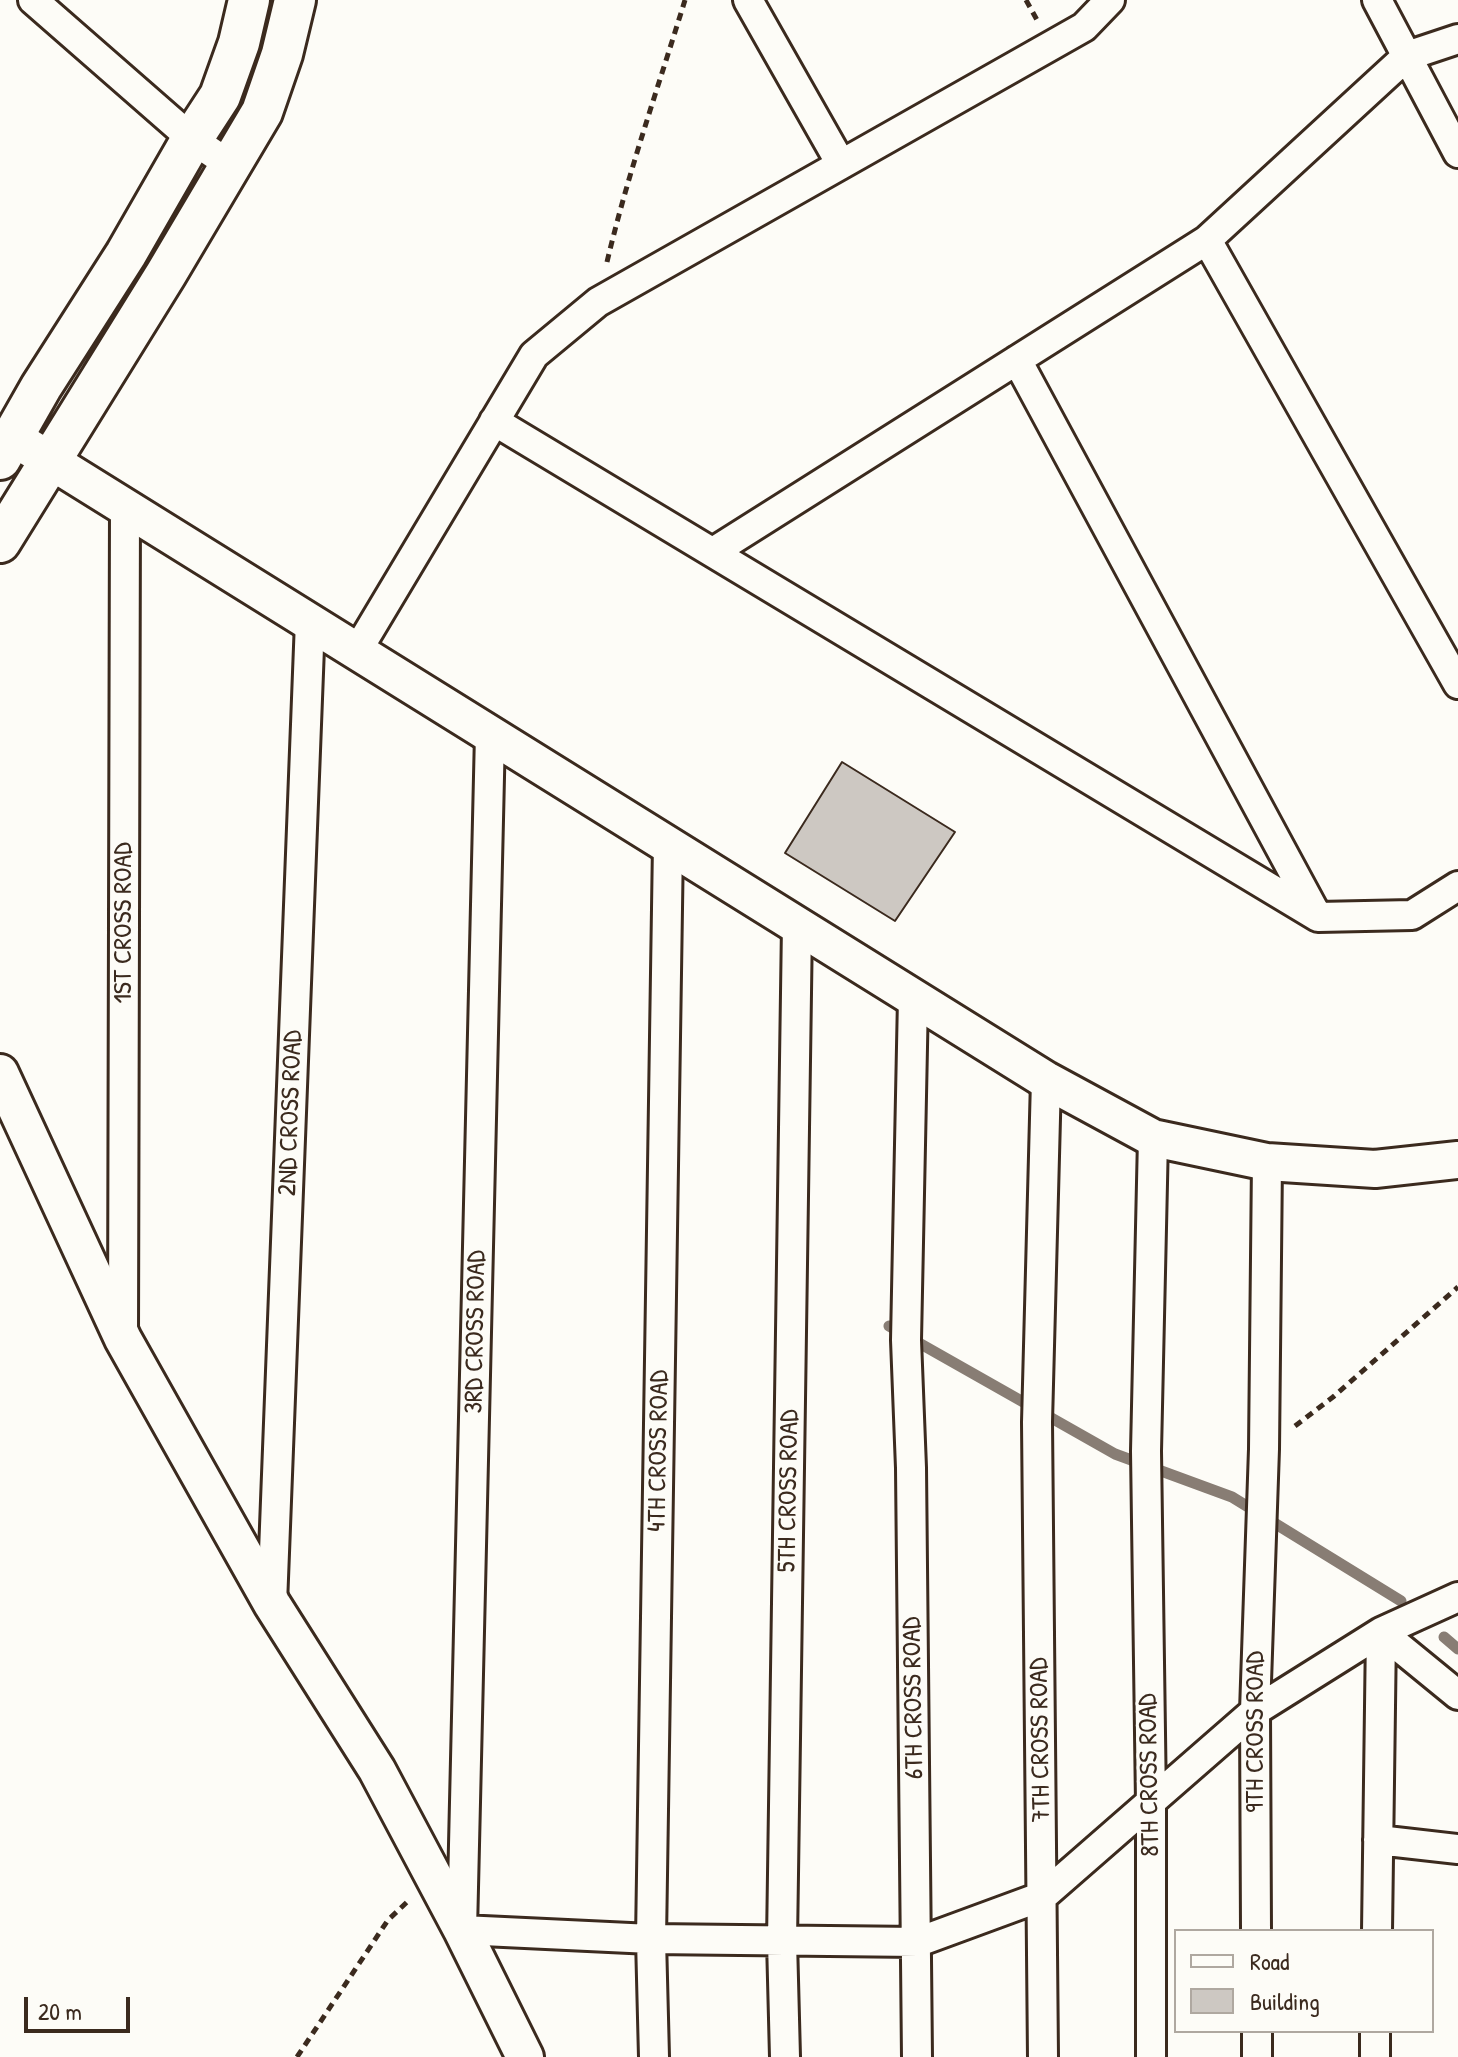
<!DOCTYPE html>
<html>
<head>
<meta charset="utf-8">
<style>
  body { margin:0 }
  #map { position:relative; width:1458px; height:2057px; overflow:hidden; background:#fdfcf7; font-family:"Patrick Hand",sans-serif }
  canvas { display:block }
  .legend { position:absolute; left:1174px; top:1929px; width:260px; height:104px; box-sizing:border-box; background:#fdfcf7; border:2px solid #afa8a0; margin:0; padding:10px 14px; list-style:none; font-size:24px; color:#3b2a1e }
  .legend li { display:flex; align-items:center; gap:16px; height:40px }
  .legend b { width:40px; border:2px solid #afa8a0 }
  .scale { position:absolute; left:24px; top:1997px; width:106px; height:36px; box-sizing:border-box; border:4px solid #3b2a1e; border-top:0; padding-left:10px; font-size:24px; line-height:28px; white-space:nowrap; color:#3b2a1e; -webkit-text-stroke:6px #fdfcf7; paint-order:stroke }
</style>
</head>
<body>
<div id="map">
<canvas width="1458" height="2057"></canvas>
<ul class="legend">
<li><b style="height:10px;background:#fdfcf7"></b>Road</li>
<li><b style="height:22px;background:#cdc8c2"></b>Building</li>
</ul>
<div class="scale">20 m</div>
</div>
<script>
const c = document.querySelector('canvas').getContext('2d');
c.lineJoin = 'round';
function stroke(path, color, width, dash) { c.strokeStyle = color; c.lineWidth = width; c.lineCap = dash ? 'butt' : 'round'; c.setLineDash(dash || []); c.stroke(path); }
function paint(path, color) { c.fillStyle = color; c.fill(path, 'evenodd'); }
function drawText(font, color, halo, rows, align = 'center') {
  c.font = font + ' "Patrick Hand",sans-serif'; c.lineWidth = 6; c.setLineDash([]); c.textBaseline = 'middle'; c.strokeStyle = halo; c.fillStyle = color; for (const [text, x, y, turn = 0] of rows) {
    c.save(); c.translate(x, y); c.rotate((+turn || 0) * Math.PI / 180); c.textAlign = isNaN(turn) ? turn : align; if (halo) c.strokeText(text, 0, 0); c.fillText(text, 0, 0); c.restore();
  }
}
const stream = new Path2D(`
  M889,1326L1115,1454L1232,1497L1401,1601
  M1444,1637L1458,1649`);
const building = new Path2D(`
  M842,762L955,832L895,921L785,853Z`);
const path = new Path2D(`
  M1026,0L1037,20
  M607,262C628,173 658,88 685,0
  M1295,1426L1333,1397L1458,1287
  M297,2057L388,1920L407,1902`);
const minor = new Path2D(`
  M33,0L192,139L230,165
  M748,0L841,164
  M1377,0L1458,153
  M1207,240L1458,684
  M1017,360L1317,916
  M494,421L1318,917L1412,915L1458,886
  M713,552L1207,240L1407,56L1458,39
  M357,651L534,355L598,302L1084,27L1110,0
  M490,734L462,1930L651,1939L918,1942L1043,1896L1255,1711L1381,1632L1458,1695
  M913,998L906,1340L911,1468L917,2057
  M123,1333L125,506
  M272,1604L310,621
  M1378,1840L1458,1849
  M1256,1931L1255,1711L1264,1449L1267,1162
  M1377,1931L1381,1632L1458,1597
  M1257,2031V2057
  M654,2057L651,1939L668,844
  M785,2057L782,1941L797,925
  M1043,2057L1037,1422L1046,1080
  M1151,2057V1803L1146,1451L1153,1138
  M1375,2057V2031`);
const tertiary = new Path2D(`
  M14,438L1046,1080L1153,1138L1267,1162L1375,1169L1458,1160
  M0,1073L123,1339L272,1604L377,1770L462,1930L525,2057`);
const secondary = new Path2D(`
  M0,459L41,387L126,254L192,139L220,96L239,43L249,0
  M0,542L166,274L262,112L282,54L295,0`);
const streetNames = [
  ["1ST CROSS ROAD",124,923,-90],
  ["2ND CROSS ROAD",291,1113,-88],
  ["3RD CROSS ROAD",476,1332,-89],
  ["4TH CROSS ROAD",659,1451,-89],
  ["5TH CROSS ROAD",789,1491,-89],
  ["6TH CROSS ROAD",914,1698,-91],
  ["9TH CROSS ROAD",1256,1732,-90],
  ["7TH CROSS ROAD",1041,1740,-91],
  ["8TH CROSS ROAD",1150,1775,-91]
];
stroke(stream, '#887d74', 11);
paint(building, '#cdc8c2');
stroke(building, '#3b2a1e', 2);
stroke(minor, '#3b2a1e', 34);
stroke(tertiary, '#3b2a1e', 42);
stroke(secondary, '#3b2a1e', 46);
stroke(path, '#3b2a1e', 5, [8, 6]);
stroke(minor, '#fdfcf7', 28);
stroke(tertiary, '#fdfcf7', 36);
stroke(secondary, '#fdfcf7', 40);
drawText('26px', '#3b2a1e', '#fdfcf7', streetNames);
</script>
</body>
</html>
